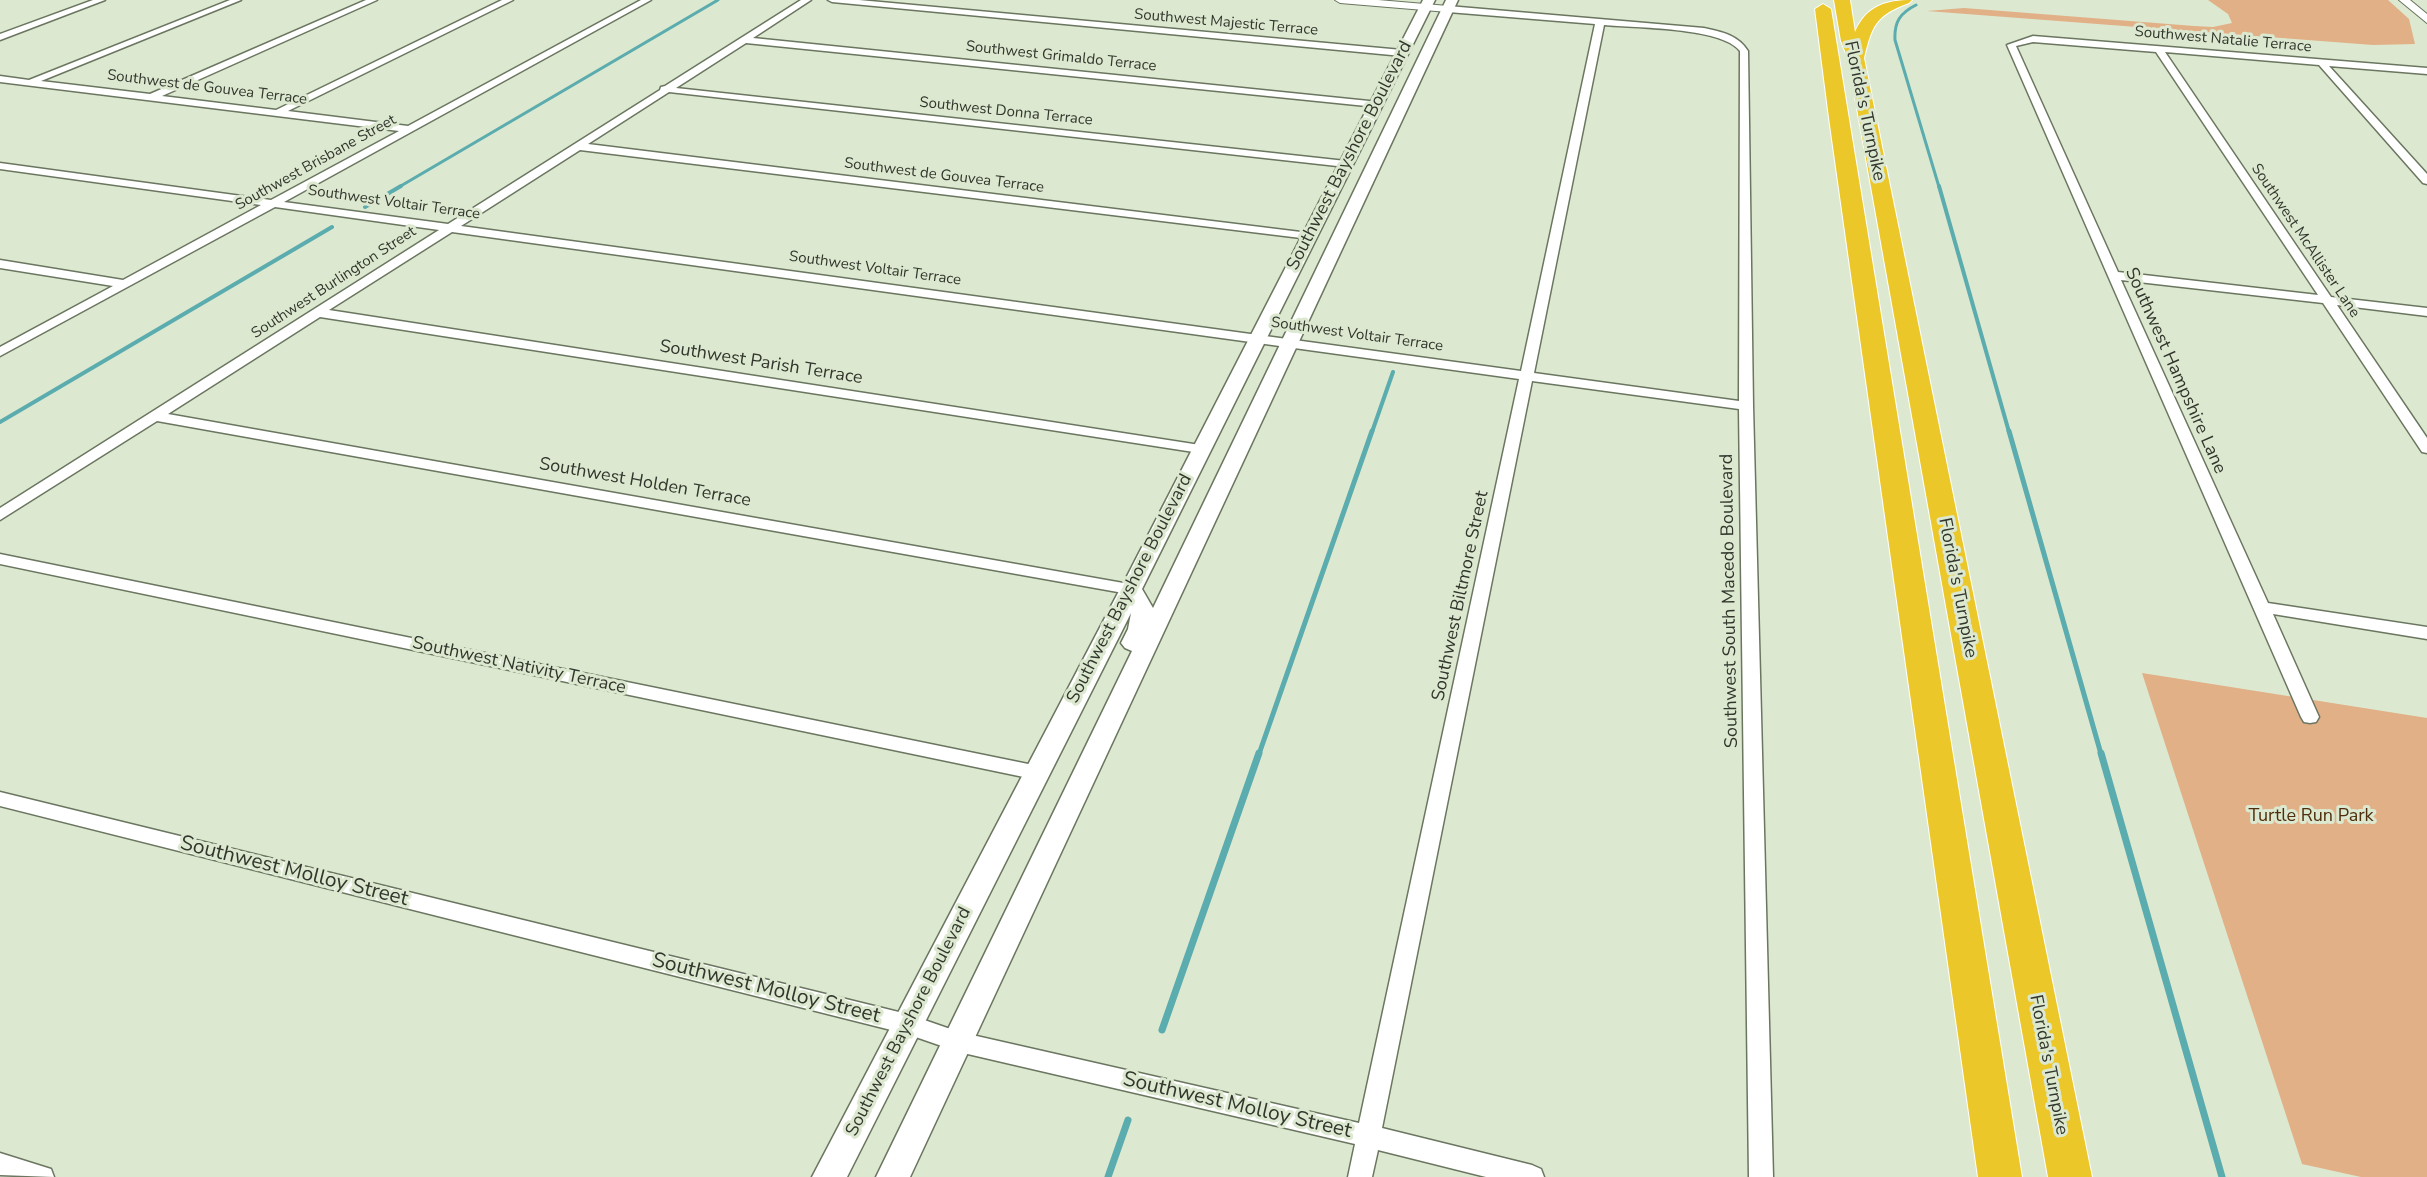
<!DOCTYPE html>
<html>
<head>
<meta charset="utf-8">
<style>
  body { margin:0 }
  canvas { display:block; background:#dce8cf }
</style>
</head>
<body>
<canvas width="2427" height="1177"></canvas>
<script>
const c = document.querySelector('canvas').getContext('2d');
c.lineJoin = 'round';
function paint(path, color) { c.fillStyle = color; c.fill(path, 'evenodd'); }
function stroke(path, color, width, dash) { c.strokeStyle = color; c.lineWidth = width; c.lineCap = dash ? 'butt' : 'round'; c.setLineDash(dash || []); c.stroke(path); }
function drawText(font, color, halo, rows, align = 'center') {
  c.font = font + ' "Nunito Sans",sans-serif'; c.lineWidth = 6; c.setLineDash([]); c.textBaseline = 'middle'; c.strokeStyle = halo; c.fillStyle = color; for (const [text, x, y, turn = 0] of rows) {
    c.save(); c.translate(x, y); c.rotate((+turn || 0) * Math.PI / 180); c.textAlign = isNaN(turn) ? turn : align; if (halo) c.strokeText(text, 0, 0); c.fillText(text, 0, 0); c.restore();
  }
}
const green = new Path2D(`
  M2208,0H2388L2409,19L2415,44L2373,45L1927,11L1964,8L2194,26L2213,27L2232,23L2228,14Z
  M2142,673L2427,718V1177H2361L2302,1164Z`);
const streamFar3 = new Path2D(`
  M1916,5C1900,13 1894,22 1895,40L1939,187
  M399,187L718,0`);
const streamFar2 = new Path2D(`
  M1939,186L2009,432
  M365,207L401,186
  M0,422L332,227
  M1372,432L1393,372`);
const streamFar1 = new Path2D(`
  M2009,431L2101,754
  M1259,754L1372,431`);
const stream = new Path2D(`
  M2101,753L2222,1177
  M1162,1030L1259,753
  M1108,1177L1128,1120`);
const minor = new Path2D(`
  M93,0H105L0,40V34Z
  M230,0H241L41,81L150,94L366,0H377L162,96L276,110L502,0H513L288,111L408,126L641,0H651L284,202L448,224L660,90L661,87L665,86L801,0H811L753,38L1379,102V106L1376,107L746,43L676,88L1346,161L1351,164L1346,167L669,92L588,144L1309,233L1315,236L1309,239L580,150L461,226L1521,371L1595,24L1448,12L1444,9L1448,6L1704,28C1722,32 1738,35 1748,51L1753,406L1773,1177H1749L1739,409L1532,381L1382,1128L1532,1165L1541,1169L1544,1177H1486L1378,1150L1372,1177H1348L1355,1144L959,1052L907,1034L0,806V792L907,1014L959,1032L1359,1123L1519,379L452,232L329,310L1200,445L1207,449L1200,453L320,317L168,414L1129,584L1135,585L1137,589L1135,593L1129,594L157,421L0,520V508L439,230L275,207L0,356V347L113,286L0,268V260L123,280L261,205L0,169V163L271,200L399,131L0,82V76L29,80ZM1604,25C1634,28 1722,27 1740,51L1739,401L1534,373Z
  M828,0H859L1402,50L1407,53L1402,56L832,2Z
  M2033,36L2427,68V74L2329,66L2427,174V184L2423,183L2319,65L2165,52L2331,297L2427,308V316L2337,305L2427,438V453L2422,452L2323,303L2121,280L2268,603L2427,627V639L2273,614L2319,717L2316,722L2310,723L2304,722L2301,717L2007,45ZM2033,42L2156,52L2318,295L2118,272L2016,46Z
  M0,554L1038,766L1045,768L1048,773L1045,778L1038,780L0,564Z
  M0,1153L51,1169L54,1177L0,1175Z`);
const tertiary = new Path2D(`
  M1335,0H1378L1448,6L1453,9L1448,12L1340,3Z
  M2399,0H2410L2427,14V23Z`);
const secondary = new Path2D(`
  M1423,0H1435L1142,589L1153,608L1446,0H1458L910,1177H876L1132,651L1125,648L1121,643L1128,629L1131,613L847,1177H812L1119,591L1118,589L1123,584Z`);
const motorway = new Path2D(`
  M1834,0H1850L1855,32C1866,6 1886,0 1912,0L1909,3C1876,15 1872,25 1864,58L2092,1177H2048L1848,58L1841,41Z
  M1823,4L1831,9L2022,1177H1978L1829,118L1815,9Z`);
const farStreetnames = [
  ["Southwest Majestic Terrace",1226,23,5],
  ["Southwest Natalie Terrace",2223,40,5],
  ["Southwest Grimaldo Terrace",1061,57,6],
  ["Southwest de Gouvea Terrace",207,88,7],
  ["Southwest Donna Terrace",1006,112,6],
  ["Southwest Brisbane Street",316,163,-29],
  ["Southwest de Gouvea Terrace",944,176,7],
  ["Southwest Voltair Terrace",394,203,8],
  ["Southwest McAllister Lane",2305,241,56],
  ["Southwest Voltair Terrace",875,269,8],
  ["Southwest Burlington Street",334,283,-33],
  ["Southwest Voltair Terrace",1357,335,8]
];
const streetNames = [
  ["Florida's Turnpike",1864,111,78],
  ["Southwest Bayshore Boulevard",1350,156,-63],
  ["Southwest Parish Terrace",761,363,9],
  ["Southwest Hampshire Lane",2175,371,66],
  ["Southwest Holden Terrace",645,483,10],
  ["Florida's Turnpike",1957,588,79],
  ["Southwest Bayshore Boulevard",1130,589,-63],
  ["Southwest Biltmore Street",1461,596,-78],
  ["Southwest South Macedo Boulevard",1730,601,-91],
  ["Southwest Nativity Terrace",519,666,12],
  ["Southwest Bayshore Boulevard",909,1022,-63],
  ["Florida's Turnpike",2048,1065,79]
];
const parkNames = [
  ["Turtle Run Park",2311,817]
];
const nearStreetnames = [
  ["Southwest Molloy Street",294,872,14],
  ["Southwest Molloy Street",766,989,14],
  ["Southwest Molloy Street",1237,1106,13]
];
paint(green, '#e1b087');
stroke(streamFar3, '#5bacae', 3);
stroke(streamFar2, '#5bacae', 4);
stroke(streamFar1, '#5bacae', 5);
stroke(stream, '#5bacae', 7);
stroke(minor, '#6b7660', 3);
stroke(tertiary, '#6b7660', 2);
stroke(secondary, '#6b7660', 3);
stroke(motorway, '#fff', 2);
paint(minor, '#fff');
paint(tertiary, '#fff');
paint(secondary, '#fff');
paint(motorway, '#ecc72a');
drawText('15px', '#32362d', '#dce8cf', farStreetnames);
drawText('18px', '#32362d', '#dce8cf', streetNames);
drawText('18px', '#4e2d0d', '#dce8cf', parkNames);
drawText('21px', '#32362d', '#dce8cf', nearStreetnames);
</script>
</body>
</html>
